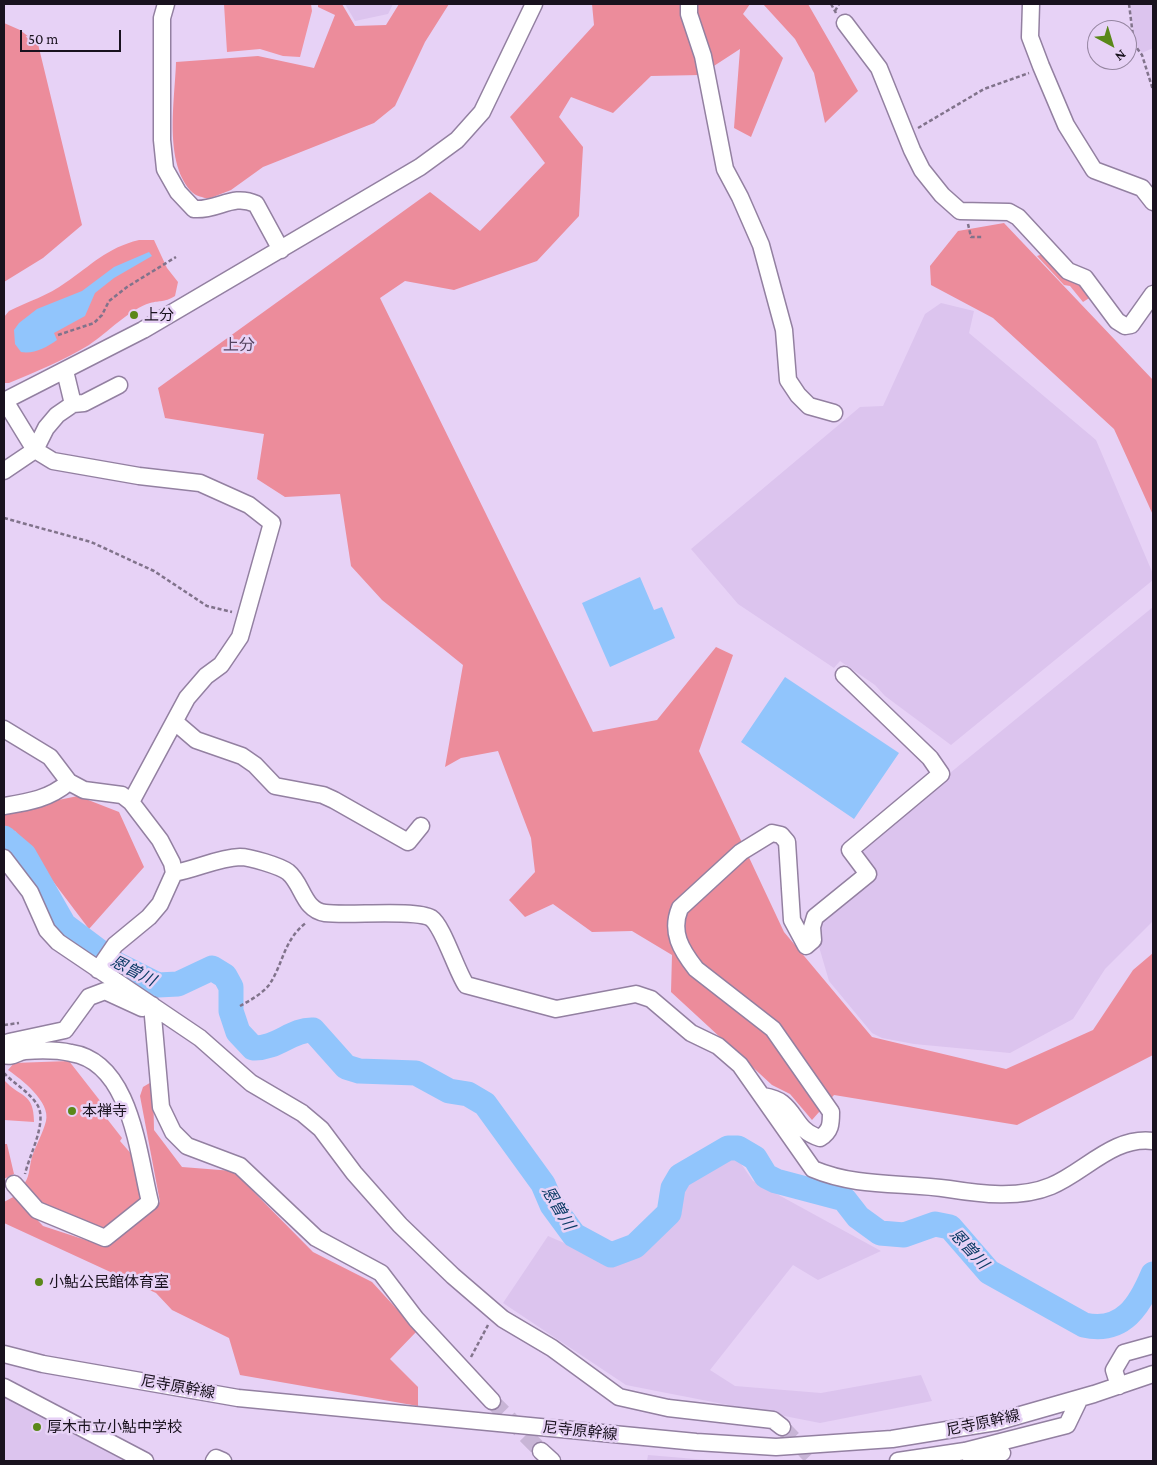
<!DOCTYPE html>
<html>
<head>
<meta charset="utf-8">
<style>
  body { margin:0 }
  #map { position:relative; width:1157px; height:1465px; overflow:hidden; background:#e7d2f6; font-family:"Crimson Pro",serif }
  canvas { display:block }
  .frame { position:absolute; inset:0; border:5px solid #19121e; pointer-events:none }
  .north { position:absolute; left:1087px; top:20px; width:50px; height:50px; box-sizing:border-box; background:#e7d2f6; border:1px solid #9585a0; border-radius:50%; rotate:141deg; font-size:14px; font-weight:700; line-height:20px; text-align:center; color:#19121e }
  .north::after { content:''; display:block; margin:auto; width:18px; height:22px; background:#5a8819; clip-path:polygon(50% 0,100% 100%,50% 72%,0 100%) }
  .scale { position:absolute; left:20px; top:30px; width:101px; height:22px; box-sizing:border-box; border:2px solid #19121e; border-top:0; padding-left:6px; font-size:15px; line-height:18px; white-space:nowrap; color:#19121e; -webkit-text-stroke:4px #e7d2f6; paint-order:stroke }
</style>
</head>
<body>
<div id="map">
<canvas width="1157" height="1465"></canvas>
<div class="frame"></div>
<div class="north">N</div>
<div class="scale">50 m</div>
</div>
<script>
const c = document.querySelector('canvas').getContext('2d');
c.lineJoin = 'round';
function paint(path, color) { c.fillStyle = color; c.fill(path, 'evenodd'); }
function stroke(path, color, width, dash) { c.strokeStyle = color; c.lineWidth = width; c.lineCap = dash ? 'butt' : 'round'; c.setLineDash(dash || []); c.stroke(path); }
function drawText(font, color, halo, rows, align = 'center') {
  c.font = font + ' "Crimson Pro","Noto Sans JP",serif'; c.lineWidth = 5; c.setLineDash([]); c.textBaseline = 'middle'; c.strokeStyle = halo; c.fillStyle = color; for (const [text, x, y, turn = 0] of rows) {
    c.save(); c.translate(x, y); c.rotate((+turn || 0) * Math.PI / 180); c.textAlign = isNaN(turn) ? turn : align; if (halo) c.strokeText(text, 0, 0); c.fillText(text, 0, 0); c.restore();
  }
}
const built = new Path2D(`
  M345,4H393L388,14L355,21Z
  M1130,4H1153V48L1142,53L1135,43Z
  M941,303L974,311L969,333L1096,440L1153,574V580L951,745L885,696L875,685L840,661L834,668L738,604L691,549L860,407L883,406L925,314Z
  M1153,607V921L1105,969L1073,1019L1010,1053L914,1044L882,1038L872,1033L829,981L815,933L818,922L874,876L857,849Z
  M733,1152L753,1181L881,1251L818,1280L793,1265L710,1370L735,1386L821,1393L921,1375L932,1401L820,1423L626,1385L503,1303L548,1236L608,1262L664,1234L685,1179Z
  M4,1394L31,1411L33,1408L136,1461H4Z
  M648,1455L719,1461H647Z`);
const green = new Path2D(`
  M224,4H311L312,11L300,57L283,56L260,49L227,52Z
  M139,240H154L167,268L178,282L175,296C163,303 161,300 150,303C130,309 107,333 89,345C64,360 36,372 9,383H4V317L9,311C27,302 49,295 65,283C92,265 106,248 139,240Z
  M1046,253L1082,280L1094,295L1083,302L1070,286L1064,285L1037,256Z
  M69,1061L101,1102L97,1106L122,1138L120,1141L140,1164L147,1201L106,1235L39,1209L22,1186C30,1179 29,1167 32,1157C36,1145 43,1133 46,1121C51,1102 21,1079 8,1070L14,1063Z
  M4,1080C20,1098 34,1092 34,1122L4,1120Z`);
const forest = new Path2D(`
  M318,4H342L355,26L386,25L399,4H449L425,42L395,106L374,123L263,167L231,190L208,199C203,197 196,196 193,193C163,164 175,100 176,62L258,56L314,68L335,15L318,7Z
  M592,4H750L743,14L783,58L751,137L734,128L740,49L700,75L651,76L613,113L571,97L559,117L583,147L579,216L537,261L454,290L405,281L380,298L593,732L657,720L716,647L733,655L699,751L784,932L872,1037L1006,1069L1093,1030L1133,970L1153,953V1055L1017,1125L834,1095L812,1120L790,1094L772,1085L671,992L672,955L632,931L592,932L553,904L525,917L509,900L535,872L531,838L498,751L461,758L445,767L463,665L382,600L351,566L340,494L285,497L257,479L264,434L165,418L158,388L430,192L480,231L545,163L510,117L594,25Z
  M763,4H808L858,91L825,123L814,73L795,39Z
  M4,23L20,30L38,44L82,225L43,258L4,282Z
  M1004,223L1153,380V515L1114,429L993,318L931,285L930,266L958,231Z
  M78,796L119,812L144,867L89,929L15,831H4V811Z
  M153,1081L154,1130L182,1167L233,1171L313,1252L372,1282L417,1331L390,1359L418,1387V1406L240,1375L229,1338L172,1310L156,1293L4,1223V1202L15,1196L43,1226L104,1246L160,1202L140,1096L143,1087Z
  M4,1144H7L14,1174L4,1179Z`);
const water = new Path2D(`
  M149,252L152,256L114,278L95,293L85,316L54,333L57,340C46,348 34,354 21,352L15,344L14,330L19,323L37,309L82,291L114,267Z
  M640,577L654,610L662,607L675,638L610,667L582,603Z
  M785,677L899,753L854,819L741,742Z`);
const river = new Path2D(`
  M4,838L24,855L64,925L116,964L158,985L178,984L212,968L225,976L231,987V1011L238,1032L253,1048C277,1049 292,1029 313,1030L346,1067L359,1071L416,1073L449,1091L468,1094L485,1104L543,1184L552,1205L574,1235L611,1255L635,1246L669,1213L673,1188L680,1176L728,1148H738L755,1158L766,1176L776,1181L844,1199L858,1217L880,1233L904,1235L935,1224L950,1227L989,1272L1084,1325C1123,1334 1140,1305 1153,1274`);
const minorTunnel = new Path2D(`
  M492,1401L541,1451
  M782,1427L815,1461`);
const path = new Path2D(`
  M831,4L836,13
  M1129,4L1134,44L1142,55L1153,90
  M835,11L839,4
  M918,128L984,89L1029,73
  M968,224L971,237H982
  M58,335L94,323L102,315L109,301L127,287L176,257
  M4,518L91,542L154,571L207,606L232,612
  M240,1006C249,1001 262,994 269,985C284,963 283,940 307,922
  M4,1025L19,1023
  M4,1073C14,1084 30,1092 38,1106C47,1123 29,1156 25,1174
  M471,1357L488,1325`);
const minor = new Path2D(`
  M166,4L162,18V140L165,169L178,192L194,209C218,211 232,193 256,204L281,250
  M689,4V14L703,56L725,169L740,197L761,245L784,330L788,380L798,395L809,406L834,413
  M1031,4L1030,37L1041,66L1066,125L1094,170L1142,188L1153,202
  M845,23L879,68L912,150L922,170L942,195L960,211L1009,212L1018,217L1068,271L1085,278L1117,321L1125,326L1131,325L1153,294
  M4,401L143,330L420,167L457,140L482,112L534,4
  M5,401L35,450L53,461L139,476L200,483L249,505L272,523L240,637L221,665L206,676L187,698L131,802
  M73,404L84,403L119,385
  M4,471L35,450L46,428L57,415L73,404L65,371
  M175,722L196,740L242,756L255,765L275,786L323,795L334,800L408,842L421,826
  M4,729L50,757L69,782L84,790L122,795L131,802L160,840L172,863L174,873L160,904L149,917L115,945L98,970
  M4,806C29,802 49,799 69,782
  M4,858L30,892L47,930L58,942L200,1038L251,1083L302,1113L321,1129L354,1173L400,1225L453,1276L503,1319L552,1348L619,1397L668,1408L773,1420L782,1427
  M174,873C197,869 217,858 240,857C250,857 280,866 288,872C303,884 303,910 325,913C348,916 416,909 431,918C443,926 456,970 466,985L556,1009L636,994L651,999L691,1033L718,1046L740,1065L813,1169C858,1188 903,1182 949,1189C980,1194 1020,1199 1051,1186C1085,1172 1113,1136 1153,1141
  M152,1005L161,1107L173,1132L187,1146L240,1166L316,1238L381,1273L416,1319L492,1401
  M4,1046L9,1042L65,1030L89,997L105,991L142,1008
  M4,1055C12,1058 17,1052 25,1051C39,1050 58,1050 71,1053C131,1062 138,1154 150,1202L105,1238L37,1210L14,1184
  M763,1096C769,1097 777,1099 782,1103C798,1116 797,1131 820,1138C831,1131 831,1124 831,1112L773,1029L696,969C681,950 670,932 680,908L741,852L772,833L781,835L787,842L792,920L806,946L813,940L812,927L815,917L868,874L850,850L941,774L930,758L844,675
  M4,1354L43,1364L238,1398L696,1442L776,1447L892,1439L996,1422L1094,1394L1153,1374
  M1119,1386L1114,1370L1124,1353L1153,1345
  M4,1387L145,1461
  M541,1451L552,1461
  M214,1461L216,1458L223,1461
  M898,1461L965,1451L1067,1425L1080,1398
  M971,1461L1002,1453`);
const markers = [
  [134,315,5,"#5a8819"],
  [72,1111,5,"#5a8819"],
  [39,1282,5,"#5a8819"],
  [37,1427,5,"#5a8819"]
];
const poiNames = [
  ["上分",144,315],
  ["本禅寺",82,1111],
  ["小鮎公民館体育室",49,1282],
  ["厚木市立小鮎中学校",47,1427]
];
const streetNames = [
  ["尼寺原幹線",178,1387,10],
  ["尼寺原幹線",983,1423,-12],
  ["尼寺原幹線",580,1431,6]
];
const neighbourhoodNames = [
  ["上分",239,345]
];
const waterNames = [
  ["恩曽川",133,971,27],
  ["恩曽川",558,1208,59],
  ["恩曽川",969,1249,47]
];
paint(built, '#dcc4ee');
paint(green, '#f0919f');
paint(forest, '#ec8c9b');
paint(water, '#91c5fc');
stroke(river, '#91c5fc', 25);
stroke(minorTunnel, '#c8b5d6', 16, [16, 8]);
stroke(minor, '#9380a1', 19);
stroke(path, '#81738b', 2.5, [4, 2.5]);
stroke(minor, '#fff', 16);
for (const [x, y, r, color] of markers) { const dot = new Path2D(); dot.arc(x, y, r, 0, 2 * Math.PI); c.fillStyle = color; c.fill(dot); stroke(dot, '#e7d2f6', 2); }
drawText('15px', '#19121e', '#e7d2f6', poiNames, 'left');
drawText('15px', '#19121e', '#e7d2f6', streetNames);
drawText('16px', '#554461', '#e7d2f6', neighbourhoodNames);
drawText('italic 16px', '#0c3c66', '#e7d2f6', waterNames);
</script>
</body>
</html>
